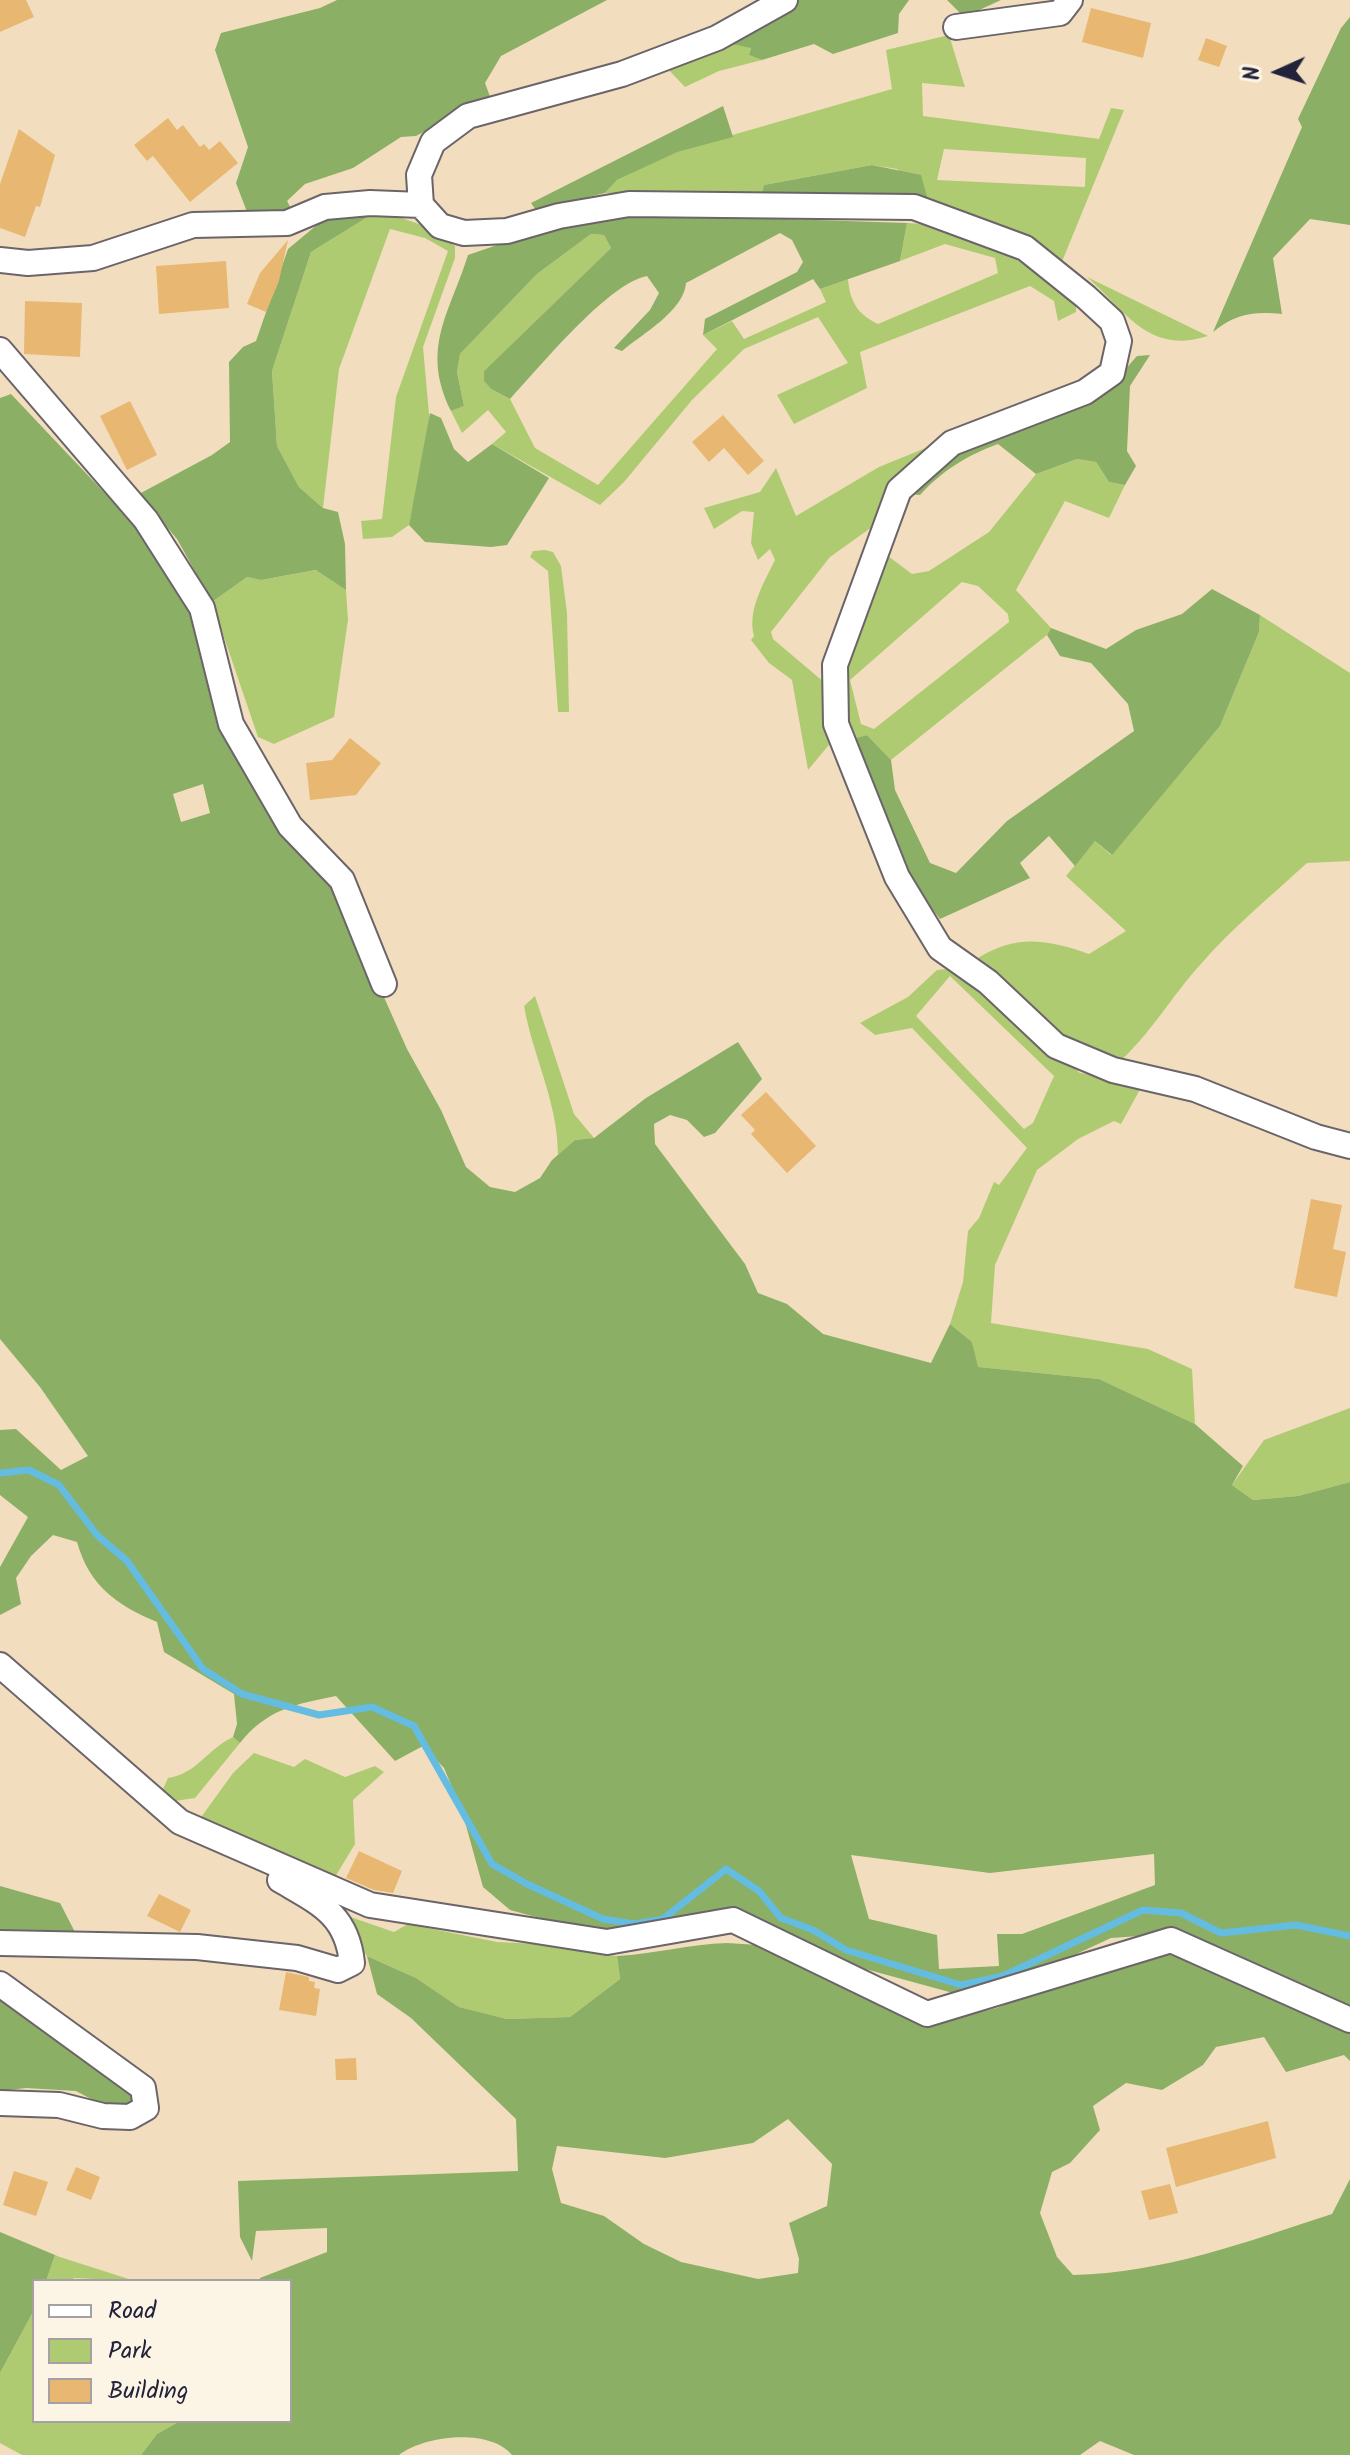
<!DOCTYPE html>
<html>
<head>
<meta charset="utf-8">
<style>
  body { margin:0 }
  #map { position:relative; width:1350px; height:2455px; overflow:hidden; background:#f2debf; font-family:Kalam,sans-serif }
  canvas { display:block }
  .legend { position:absolute; left:32px; top:2279px; width:260px; height:144px; box-sizing:border-box; background:#fcf5e5; border:2px solid #a5a1a1; margin:0; padding:10px 14px; list-style:none; font-size:24px; color:#22223b }
  .legend li { display:flex; align-items:center; gap:16px; height:40px }
  .legend b { width:40px; border:2px solid #a5a1a1 }
  .north { position:absolute; left:1238px; top:32px; width:80px; height:80px; -webkit-text-stroke:6px #fcf5e5; paint-order:stroke; rotate:267deg; font-size:22px; font-weight:700; line-height:32px; text-align:center; color:#22223b }
  .north::after { content:''; display:block; margin:auto; width:28px; height:36px; background:#22223b; clip-path:polygon(50% 0,100% 100%,50% 72%,0 100%) }
</style>
</head>
<body>
<div id="map">
<canvas width="1350" height="2455"></canvas>
<ul class="legend">
<li><b style="height:10px;background:#fff"></b>Road</li>
<li><b style="height:22px;background:#afcb72"></b>Park</li>
<li><b style="height:22px;background:#e8b771"></b>Building</li>
</ul>
<div class="north">N</div>
</div>
<script>
const c = document.querySelector('canvas').getContext('2d');
c.lineJoin = 'round';
function paint(path, color) { c.fillStyle = color; c.fill(path, 'evenodd'); }
function stroke(path, color, width, dash) { c.strokeStyle = color; c.lineWidth = width; c.lineCap = dash ? 'butt' : 'round'; c.setLineDash(dash || []); c.stroke(path); }
const green = new Path2D(`
  M949,35L965,87L922,83L923,116L1099,139L1111,108L1124,110L1061,264L1003,226L928,200L897,169L872,165L764,185L761,195L605,193L617,180L677,151L892,89L886,50ZM944,149L1086,158L1085,187L937,180Z
  M729,40L751,48L749,55L762,60L719,71L685,87L664,65Z
  M379,210L430,228L455,246V258L423,347L430,425L409,525L392,537L363,539L361,521L382,519L396,397L448,251L425,238L390,229L339,369L323,508L299,487L277,446L272,371L311,252Z
  M907,223C973,225 1028,261 1076,304V312L1058,321L1054,301L1030,286L860,352L867,388L794,424L777,395L848,363L818,317L744,349L692,400L624,482L600,505L492,444L506,432L488,410L462,433L451,411L464,406L457,372L460,354L537,274L591,234L604,235L611,248L484,371V381L491,389L510,399L535,448L598,485L717,349L703,335L732,321L744,339L826,302L820,289L848,279C850,301 857,314 878,324L998,273L995,258L945,244L900,261Z
  M1087,277L1208,336C1148,355 1127,312 1087,277Z
  M928,447L893,487L879,522L830,557L771,632L773,639L825,683L833,740L808,770L792,680L769,663L751,640L754,636C747,610 764,583 775,560L770,549L758,560L751,543L754,512L742,511L714,529L704,508L760,492L776,468L796,516L879,467Z
  M1077,459L1096,462L1109,482L1125,485L1109,518L1065,501L1016,590L1051,628L1047,635L891,760L867,735L852,739L840,696L842,667L884,553L912,574L929,571L989,532L1036,474ZM962,582L978,586L1008,614L1009,622L874,729L861,724L850,680Z
  M545,550L553,552L561,566L567,613L569,712H558L548,571L530,557L533,551Z
  M317,570L346,590L348,620L334,717L274,744L258,737L212,602L247,577L261,580Z
  M1260,615L1350,673V861L1307,863C1271,896 1232,928 1200,965C1171,997 1150,1035 1117,1064L1068,1042L975,960C1015,934 1046,939 1089,954L1126,931L1066,876L1095,841L1111,855L1220,726L1259,632Z
  M946,969L959,973L1080,1073L1143,1084L1121,1124L1114,1121L1078,1139L1037,1170L995,1265L991,1323L1148,1349L1192,1369L1195,1424L1099,1379L977,1367L972,1342L950,1324L963,1282L968,1231L979,1218L994,1182L999,1185L1027,1148L912,1028L875,1035L860,1023L908,997L937,970ZM950,976L1054,1076L1033,1123L1024,1129L916,1016Z
  M535,996L574,1114L594,1138L575,1140L558,1155C558,1102 533,1057 524,1006Z
  M1350,1408V1482L1298,1496L1253,1500L1232,1485L1264,1440Z
  M233,1737L240,1743L195,1798L175,1801L163,1789L168,1778C197,1774 207,1749 233,1737Z
  M254,1753L294,1767L305,1759L345,1777L375,1766L384,1772L353,1800L355,1844L329,1887L199,1820L233,1773Z
  M333,1911L394,1932L408,1924L497,1942L539,1944L617,1956L620,1979L570,2017L507,2019L478,2012L459,2007L416,1978L367,1956Z
  M55,2255L60,2257L135,2281L74,2278L72,2281H46Z
  M34,2310V2421H180L157,2434L141,2455H22L0,2443V2373Z`);
const forest = new Path2D(`
  M337,0H607L501,56L485,83L492,102L453,116L416,136L401,137L353,168L305,184L287,201L293,212H247L236,183L248,147L215,50L221,33L320,8Z
  M797,0H909L899,14L898,33L833,54L814,44L762,60L749,55L751,48L732,44L729,40Z
  M947,0H1001L964,17Z
  M1350,17V225L1310,219L1273,258L1282,314C1253,311 1235,314 1213,332L1302,127L1298,119L1341,28Z
  M723,106L733,137L677,152L617,180L605,193L536,210L531,203Z
  M872,165L921,175L928,200L761,195L764,185Z
  M379,210L311,252L272,371L277,446L299,487L323,508L338,512L345,544L346,590L316,570L261,580L247,577L212,602L177,539L139,494L212,455L230,442L229,362L243,347L256,341L288,249L324,219Z
  M664,215L907,223L900,261L820,289L813,279L703,335L705,319L797,272L803,262L792,240L780,233L686,283C684,311 642,334 622,351L614,348L650,310L659,293L647,276C608,283 539,368 510,399L491,389L484,381V371L611,248L604,235L591,234L537,274L460,354L457,372L464,406L451,411C420,348 450,313 468,255L532,233L624,217Z
  M1150,355L1130,386L1127,451L1136,466L1125,485L1109,482L1096,462L1077,459L1036,474L998,444C966,456 943,470 920,495L907,494L940,459L1101,397L1137,356Z
  M11,394L116,505L154,534L183,574L240,738L315,842L407,1049L441,1110L466,1167L490,1187L515,1192L540,1178L552,1160L575,1140L594,1138L646,1098L738,1042L762,1079L715,1133L704,1137L687,1120L670,1115L654,1124L655,1144L745,1264L758,1293L787,1304L823,1334L931,1363L950,1324L972,1342L978,1367L1099,1379L1195,1424L1243,1466L1232,1485L1253,1500L1298,1496L1350,1482V2009L1168,1934L1111,1938L1018,1981L982,1992L953,1993L814,1955L730,1927L599,1934L510,1910L483,1887L462,1811L444,1768L423,1746L395,1761L336,1696C296,1704 267,1709 240,1743L233,1737L237,1724L234,1694L164,1652L157,1622C116,1605 89,1585 77,1542L53,1535L31,1556L16,1578L21,1604L0,1615V1567L28,1517L0,1495V1430L16,1429L61,1470L88,1456L40,1387L0,1339V398ZM203,784L210,813L181,822L173,794ZM1154,1854L1155,1885L1022,1934H997L999,1966L939,1969L937,1935L869,1919L851,1855L990,1873Z
  M430,413L441,418L454,449L468,462L492,444L549,478L507,545L491,547L425,542L409,525Z
  M1212,589L1260,615L1259,632L1220,726L1112,855L1095,841L1075,866L1049,836L1020,863L1030,878L940,919L901,869L852,739L867,735L891,760L895,790L930,863L956,873L1007,821L1134,731L1128,704L1091,663L1060,656L1047,635L1051,628L1106,649L1136,630L1182,614Z
  M0,1886L60,1903L77,1936L0,1935Z
  M727,1943L758,1945L946,2010L973,2014L997,2008L1123,1953L1187,1952L1350,2024V2061L1344,2055L1286,2072L1264,2037L1216,2047L1203,2065L1162,2090L1126,2083L1093,2106L1100,2130L1070,2163L1052,2172L1040,2213L1057,2257L1073,2275C1164,2273 1246,2242 1332,2214L1350,2179V2455H1134L1100,2441L1080,2455H512C490,2428 425,2435 399,2455H141L157,2434L180,2421H290V2281H259L260,2278L327,2252V2228L256,2231L252,2261L240,2237L238,2181L518,2171L516,2119L411,2018L377,1994L367,1956L416,1978L459,2007L507,2019L570,2017L620,1979L617,1956C654,1954 690,1944 727,1943ZM788,2119L832,2164L827,2206L789,2223L799,2259L798,2273L758,2279L681,2262L644,2244L604,2216L561,2203L552,2169L557,2146L665,2158L753,2143Z
  M0,1995L136,2095L135,2107L116,2112L76,2091L26,2088L0,2091Z
  M0,2232L55,2255L46,2281H34V2310L0,2373Z`);
const stream = new Path2D(`
  M0,1473L29,1470L59,1485L97,1535L127,1561L203,1669L242,1694L319,1715L372,1707L414,1726L492,1864L527,1884L603,1919L634,1924L663,1919L726,1869L759,1891L781,1918L813,1930L846,1950L961,1985L1003,1976L1143,1910L1181,1913L1221,1933L1296,1925L1350,1936`);
const building = new Path2D(`
  M0,0H26L34,17L0,32Z
  M1091,8L1151,23L1143,58L1082,42Z
  M1206,38L1227,46L1219,67L1198,60Z
  M168,118L177,130L183,125L200,147L204,144L209,150L220,141L238,163L190,202L153,156L147,161L134,145Z
  M19,129L55,155L40,207L36,206L25,237L0,228V184Z
  M288,240L279,281L266,312L247,304L260,273Z
  M226,261L229,308L159,314L156,266Z
  M25,301L82,303L80,357L24,354Z
  M130,401L157,455L127,470L100,416Z
  M723,415L764,461L748,475L724,448L709,462L692,442Z
  M350,738L381,763L356,795L310,800L306,763L332,760Z
  M766,1092L816,1146L787,1173L751,1134L755,1130L741,1115Z
  M1311,1199L1342,1205L1333,1249L1346,1252L1337,1297L1294,1288Z
  M359,1851L402,1871L393,1893L374,1890L346,1878Z
  M159,1894L191,1910L180,1932L147,1916Z
  M286,1972L309,1977V1981L315,1982L314,1988L320,1989L316,2016L279,2010Z
  M356,2058L357,2080H336L335,2059Z
  M1268,2121L1276,2158L1176,2187L1166,2148Z
  M76,2167L100,2177L91,2200L66,2190Z
  M14,2171L48,2182L36,2216L3,2205Z
  M1170,2184L1178,2213L1149,2220L1141,2191Z`);
const minor = new Path2D(`
  M785,0L717,38L622,74L468,116L433,142L419,175L421,205L440,226L464,233L507,231L559,216L629,204L914,207L1025,248L1086,297L1112,321L1119,341L1112,373L1085,392L952,443L899,490L835,665L836,724L897,877L940,948L988,982L1056,1046L1113,1070L1195,1089L1316,1137L1350,1146
  M956,27L1060,13L1070,0
  M0,260L28,263L93,258L193,225L287,223L325,207L370,203L421,205
  M0,350L146,520L202,608L231,724L290,826L342,880L384,984
  M0,1665L180,1822L370,1905L607,1942L733,1920L927,2014L1171,1940L1350,2020
  M0,1943L197,1947L297,1958L338,1970L352,1963C347,1914 319,1903 280,1880
  M0,1984L143,2088L146,2108L130,2117L103,2116L59,2105L0,2103`);
paint(green, '#afcb72');
paint(forest, '#8baf64');
stroke(stream, '#64bce1', 7);
paint(building, '#e8b771');
stroke(minor, '#6b6469', 28);
stroke(minor, '#fff', 24);
</script>
</body>
</html>
